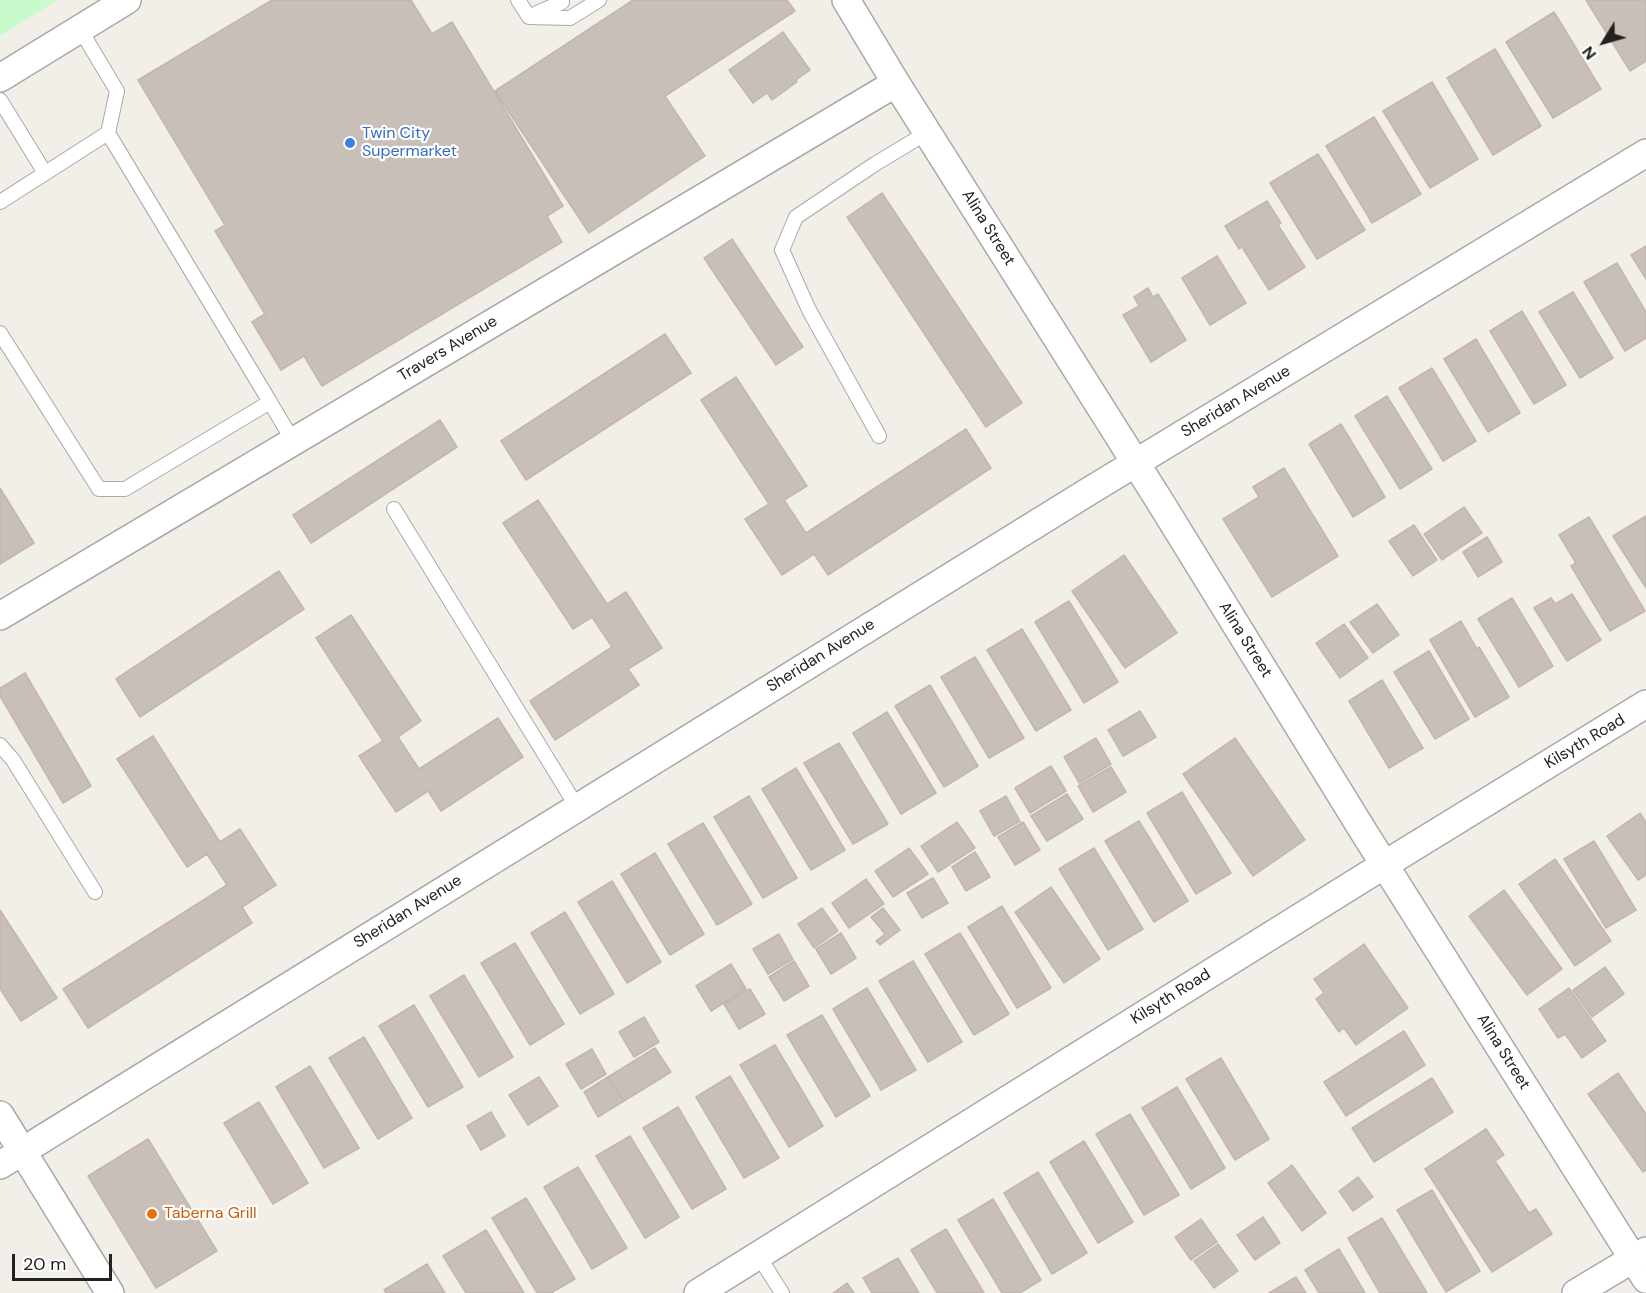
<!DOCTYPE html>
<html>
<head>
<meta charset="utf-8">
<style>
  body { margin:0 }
  #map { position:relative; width:1646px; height:1293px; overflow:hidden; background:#f2efe9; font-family:"DM Sans",sans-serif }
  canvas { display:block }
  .north { position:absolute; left:1574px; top:12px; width:60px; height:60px; -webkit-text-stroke:4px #fff; paint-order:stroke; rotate:233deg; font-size:16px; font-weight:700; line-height:24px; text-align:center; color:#222 }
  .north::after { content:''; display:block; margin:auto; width:21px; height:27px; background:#222; clip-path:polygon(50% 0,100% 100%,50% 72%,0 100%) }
  .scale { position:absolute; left:12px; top:1254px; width:100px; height:27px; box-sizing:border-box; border:3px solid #222; border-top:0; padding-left:8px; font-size:18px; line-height:21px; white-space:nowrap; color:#222; -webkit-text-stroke:4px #fff; paint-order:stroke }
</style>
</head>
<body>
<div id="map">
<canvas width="1646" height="1293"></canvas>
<div class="north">N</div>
<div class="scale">20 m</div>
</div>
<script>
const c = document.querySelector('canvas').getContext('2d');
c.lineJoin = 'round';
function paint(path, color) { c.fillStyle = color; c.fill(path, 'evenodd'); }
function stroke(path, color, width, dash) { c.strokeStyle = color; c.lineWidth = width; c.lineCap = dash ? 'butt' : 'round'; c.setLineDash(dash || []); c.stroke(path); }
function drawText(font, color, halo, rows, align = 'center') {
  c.font = font + ' "DM Sans",sans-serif'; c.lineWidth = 4.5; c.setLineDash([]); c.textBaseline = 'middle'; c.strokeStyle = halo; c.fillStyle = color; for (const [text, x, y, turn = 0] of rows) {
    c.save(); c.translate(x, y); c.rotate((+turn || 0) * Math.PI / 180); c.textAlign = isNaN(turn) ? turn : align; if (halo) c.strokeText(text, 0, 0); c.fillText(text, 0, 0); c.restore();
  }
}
const park = new Path2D(`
  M0,0H58L0,36Z`);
const building = new Path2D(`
  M272,0H411L432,34L452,22L563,206L547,216L562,242L322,386L304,356L281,370L252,322L265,314L215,231L225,225L138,80Z
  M633,0H787L795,11L665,96L705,156L589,233L495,91Z
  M1586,0H1646V61L1630,71Z
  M1554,12L1601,89L1553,118L1506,42Z
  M783,32L810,70L796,80L797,82L772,100L767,93L753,103L729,70Z
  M1495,49L1541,126L1493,155L1447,78Z
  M1432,82L1478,159L1430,188L1383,111Z
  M1374,117L1421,194L1372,223L1326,146Z
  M1318,154L1365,230L1317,259L1270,183Z
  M882,193L1022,403L986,427L847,217Z
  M1267,201L1281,223L1278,225L1305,267L1269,290L1242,247L1239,249L1225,226Z
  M732,239L803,347L776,365L704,258Z
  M1646,246V279L1631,255Z
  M1217,256L1246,303L1210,325L1182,278Z
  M1617,263L1646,312V338L1625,351L1584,282Z
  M1148,288L1153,297L1158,294L1186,340L1151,362L1123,315L1139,306L1134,297Z
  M1573,292L1613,358L1580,378L1539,312Z
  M1522,311L1566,385L1534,404L1490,331Z
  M665,334L691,373L526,480L501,441Z
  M1476,339L1520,413L1488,432L1444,359Z
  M1432,368L1476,441L1443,461L1399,388Z
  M736,377L807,486L784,500L806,533L966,429L991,468L828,575L814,554L782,575L745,519L769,504L701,400Z
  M1387,396L1432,469L1400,489L1355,416Z
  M440,420L457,447L311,543L293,515Z
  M1341,424L1385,497L1353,517L1309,444Z
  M1284,468L1338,556L1272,597L1223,519L1259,497L1253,487Z
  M0,488L34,543L0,564Z
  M538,500L607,604L626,592L662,648L628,669L639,685L555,740L530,701L612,647L592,617L573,629L503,523Z
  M1464,507L1482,533L1442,560L1424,534Z
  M1646,516V588L1613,536Z
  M1589,517L1645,611L1610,631L1571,566L1576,563L1559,535Z
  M1414,525L1437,560L1413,576L1389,541Z
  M1487,537L1502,562L1478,577L1463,552Z
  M1124,555L1177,633L1125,668L1072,591Z
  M279,571L304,609L140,717L116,679Z
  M1572,594L1601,640L1567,661L1534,608L1551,598L1555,604Z
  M1512,598L1553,666L1519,687L1478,619Z
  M1069,601L1118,682L1084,703L1035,622Z
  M1377,604L1399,635L1373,653L1350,622Z
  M351,615L421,721L398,737L419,769L498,718L523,757L441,811L428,791L396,812L359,756L383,741L316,638Z
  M1461,621L1477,649L1479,647L1509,697L1475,717L1430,640Z
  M1344,624L1368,658L1340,678L1316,643Z
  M1022,629L1071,710L1036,731L987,650Z
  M1429,651L1469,719L1435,739L1394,672Z
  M975,657L1024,738L989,758L941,677Z
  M25,673L91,786L63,803L0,696V688Z
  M1382,680L1423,748L1389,768L1349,701Z
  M930,685L978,766L944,787L895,706Z
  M1140,711L1156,737L1123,756L1108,730Z
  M887,712L936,793L901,814L853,733Z
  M153,736L220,842L240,829L276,885L242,907L252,923L88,1028L63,989L227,885L207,854L187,867L117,759Z
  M1096,738L1111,764L1079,783L1064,757Z
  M1235,738L1305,840L1253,876L1183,774Z
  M839,743L888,824L853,844L804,763Z
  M1051,766L1066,791L1030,813L1015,788Z
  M1111,767L1126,792L1093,812L1078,786Z
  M796,768L845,850L811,870L762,789Z
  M1182,792L1231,873L1196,894L1147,813Z
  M1067,794L1083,819L1047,841L1031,816Z
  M749,796L797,878L763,898L714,817Z
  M1006,796L1020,821L994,836L980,811Z
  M1640,813L1646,822V875L1638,880L1607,836Z
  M1139,821L1188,901L1154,922L1105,841Z
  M957,822L975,848L938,872L921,846Z
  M1023,822L1040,850L1015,865L998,837Z
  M703,823L752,904L717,925L668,844Z
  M1594,841L1636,910L1606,928L1564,859Z
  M909,848L928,874L893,897L875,871Z
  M1094,848L1143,929L1108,950L1059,869Z
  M975,852L990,877L966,891L952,867Z
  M655,853L704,934L670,955L621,874Z
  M1555,859L1611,941L1575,966L1519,884Z
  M933,878L948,903L922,918L907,893Z
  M866,879L884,904L849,928L832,903Z
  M612,881L661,962L627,983L578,902Z
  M1051,887L1100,959L1064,983L1015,912Z
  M1504,890L1562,969L1527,995L1469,916Z
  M1002,906L1051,988L1017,1008L968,927Z
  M822,908L838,931L814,948L798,924Z
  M883,908L900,930L880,945L876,941L885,934L871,917Z
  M0,910L57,998L21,1021L0,989Z
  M565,912L614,994L580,1014L531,933Z
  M841,933L856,958L831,974L816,949Z
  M960,933L1009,1014L974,1035L925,954Z
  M779,934L793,959L768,974L753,949Z
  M515,943L564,1024L530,1045L481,963Z
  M1364,944L1408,1008L1356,1045L1344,1028L1339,1032L1316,999L1324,993L1314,979Z
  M794,961L809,986L784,1001L769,977Z
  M913,961L962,1042L928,1062L879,981Z
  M731,964L746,989L711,1011L696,986Z
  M1605,967L1624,994L1592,1017L1573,990Z
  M464,975L513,1057L479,1077L430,996Z
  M867,988L916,1070L881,1090L833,1009Z
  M1569,988L1606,1041L1582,1058L1565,1034L1558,1038L1539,1009Z
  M750,989L765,1014L739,1029L724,1004Z
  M414,1005L463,1087L428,1107L379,1026Z
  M822,1015L870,1096L836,1117L787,1035Z
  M644,1017L659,1042L634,1057L619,1032Z
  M1404,1031L1425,1065L1346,1116L1324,1082Z
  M364,1037L412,1118L378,1139L329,1058Z
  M775,1045L823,1126L789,1147L740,1065Z
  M655,1048L671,1072L624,1101L608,1077Z
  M592,1049L606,1074L581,1089L566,1064Z
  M1221,1058L1269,1139L1235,1160L1186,1079Z
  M310,1066L359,1148L324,1168L276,1087Z
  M1618,1073L1646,1114V1170L1643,1172L1588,1094Z
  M730,1076L779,1158L744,1178L696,1097Z
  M539,1077L558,1106L528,1125L509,1095Z
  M608,1077L624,1101L598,1117L584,1092Z
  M1432,1078L1453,1112L1374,1162L1352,1128Z
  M1177,1087L1225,1168L1191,1189L1142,1108Z
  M259,1102L308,1183L273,1204L224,1123Z
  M678,1107L726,1189L692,1209L643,1128Z
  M491,1112L505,1136L481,1150L467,1126Z
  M1130,1114L1179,1195L1144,1215L1096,1134Z
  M1486,1129L1504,1155L1495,1161L1529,1213L1536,1209L1552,1234L1492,1272L1425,1169Z
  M630,1136L679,1217L645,1238L596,1156Z
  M148,1139L217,1251L156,1288L88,1176Z
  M1084,1141L1133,1222L1098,1243L1050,1162Z
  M1292,1165L1326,1213L1302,1231L1268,1183Z
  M578,1167L627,1248L592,1269L544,1187Z
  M1038,1172L1087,1253L1052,1274L1004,1193Z
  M1358,1177L1373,1197L1353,1211L1339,1191Z
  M1432,1190L1480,1271L1446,1292L1397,1210Z
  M526,1198L575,1279L551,1293H537L492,1218Z
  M993,1199L1041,1280L1020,1293H1002L958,1220Z
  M1263,1217L1280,1243L1255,1260L1237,1235Z
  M1382,1218L1427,1293H1380L1348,1238Z
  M1201,1219L1217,1242L1191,1260L1175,1237Z
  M946,1229L984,1293H937L911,1250Z
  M486,1230L524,1293H466L443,1256Z
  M1218,1244L1238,1271L1214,1288L1194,1261Z
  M1339,1249L1365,1293H1319L1305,1270Z
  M898,1258L919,1293H872L863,1278Z
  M427,1264L445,1293H386L384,1290Z
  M1296,1277L1306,1293H1269Z
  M847,1283L854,1293H833Z`);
const service = new Path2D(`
  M518,0L529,17
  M533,15L562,2
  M529,17L570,18L599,0
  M0,100L45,173
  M0,202L108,133
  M0,333L99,489H125L270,402L108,133L117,91L80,29
  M270,402L293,441
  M879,436L809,310L782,250L796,217L875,164L928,132
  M394,509L577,807
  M0,745L13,760L95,892
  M758,1255L782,1293`);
const minor = new Path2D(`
  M846,0L896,83L1159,500L1365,834L1646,1279
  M0,78L127,0
  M0,616L896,83
  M0,1115L110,1293
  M0,1165L1091,490L1646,153
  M698,1293L1384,865L1646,704
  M1576,1293L1646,1251`);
const markers = [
  [350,143,6,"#3f7fe0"],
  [152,1214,6,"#e8710a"]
];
const shopNames = [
  ["Twin City",362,134],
  ["Supermarket",362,152]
];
const streetNames = [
  ["Alina Street",988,228,58],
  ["Travers Avenue",448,349,-31],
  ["Sheridan Avenue",1236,402,-31],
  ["Alina Street",1245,640,58],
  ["Sheridan Avenue",821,656,-32],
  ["Kilsyth Road",1585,742,-31],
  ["Sheridan Avenue",408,912,-32],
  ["Kilsyth Road",1171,997,-32],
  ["Alina Street",1503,1052,58]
];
const foodNames = [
  ["Taberna Grill",164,1214]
];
paint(park, '#c8facc');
paint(building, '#c7bfb8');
stroke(building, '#c4b6ab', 1.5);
stroke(service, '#a9a9a9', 16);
stroke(minor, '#a9a9a9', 30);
stroke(service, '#fff', 14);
stroke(minor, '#fff', 27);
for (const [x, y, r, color] of markers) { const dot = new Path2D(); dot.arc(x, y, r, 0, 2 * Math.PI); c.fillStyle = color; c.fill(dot); stroke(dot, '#fff', 2); }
drawText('16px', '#366cbe', '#fff', shopNames, 'left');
drawText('16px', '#222', '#fff', streetNames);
drawText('16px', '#c56008', '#fff', foodNames, 'left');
</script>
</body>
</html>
